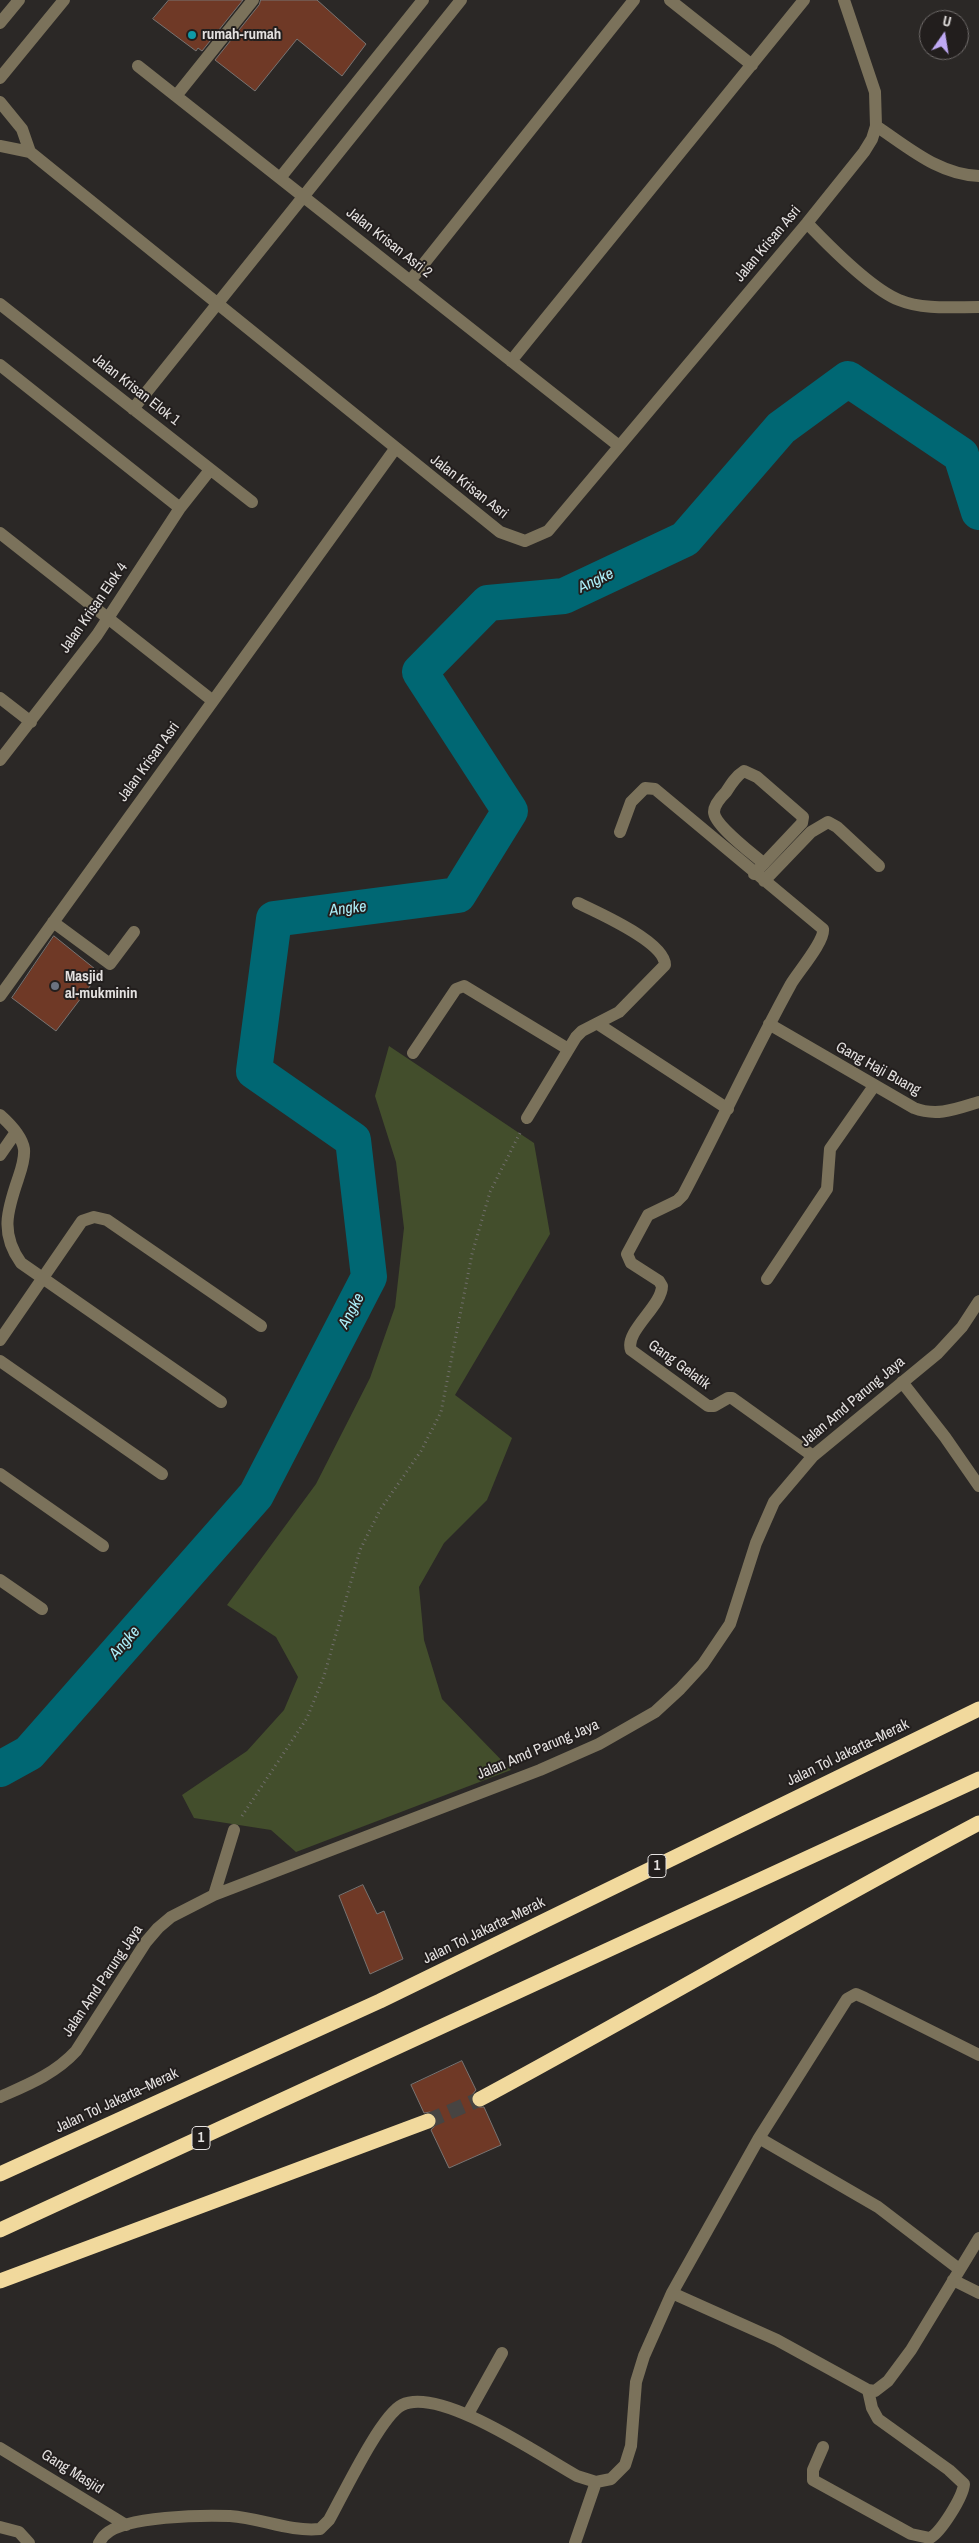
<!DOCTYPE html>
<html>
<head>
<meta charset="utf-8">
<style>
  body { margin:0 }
  #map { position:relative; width:979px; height:2543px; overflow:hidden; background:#2b2826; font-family:"Archivo Narrow",sans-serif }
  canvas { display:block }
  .north { position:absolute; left:919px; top:10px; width:50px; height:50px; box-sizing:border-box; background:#221e1d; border:1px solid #706c6b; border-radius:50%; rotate:13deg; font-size:14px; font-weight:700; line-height:20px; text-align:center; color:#e4e1e0 }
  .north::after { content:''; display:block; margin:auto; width:18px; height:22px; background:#bfa9f4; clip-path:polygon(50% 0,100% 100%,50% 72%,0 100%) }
</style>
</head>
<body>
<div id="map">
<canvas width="979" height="2543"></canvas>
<div class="north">U</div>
</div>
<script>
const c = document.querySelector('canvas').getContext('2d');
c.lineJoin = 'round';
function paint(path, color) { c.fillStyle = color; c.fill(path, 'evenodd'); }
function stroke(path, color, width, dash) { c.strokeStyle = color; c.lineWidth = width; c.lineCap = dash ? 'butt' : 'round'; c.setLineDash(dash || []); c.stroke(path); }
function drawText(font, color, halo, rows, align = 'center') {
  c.font = font + ' "Archivo Narrow",sans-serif'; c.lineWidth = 4; c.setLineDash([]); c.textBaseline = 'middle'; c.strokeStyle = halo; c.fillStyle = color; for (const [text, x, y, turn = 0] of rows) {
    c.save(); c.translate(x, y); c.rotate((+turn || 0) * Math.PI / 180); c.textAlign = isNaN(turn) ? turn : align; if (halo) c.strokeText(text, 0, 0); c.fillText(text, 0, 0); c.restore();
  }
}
const green = new Path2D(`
  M389,1046L534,1143L550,1234L455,1395L512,1438L487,1500L444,1543L419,1587L424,1640L442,1699L511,1770L296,1852L271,1830L194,1818L182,1795L247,1751L284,1710L298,1677L276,1637L227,1605L316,1484L370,1378L395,1307L404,1228L396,1162L375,1096Z`);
const river = new Path2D(`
  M0,1769L29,1753L256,1495L369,1277L353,1140L254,1071L274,919L458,895L510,811L420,672L488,603L564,596L685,539L781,428L848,379L961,455L979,512`);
const building = new Path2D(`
  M169,0H243L202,51L198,48L196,51L153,19Z
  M261,0H317L366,44L342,76L297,39L255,91L215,60L259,5Z
  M54,936L100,973L56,1031L12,998Z
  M363,1885L377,1914L384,1911L403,1959L370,1974L339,1896Z
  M462,2061L476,2090L472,2095V2103L476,2107H484L501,2145L449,2168L431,2130L437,2123V2117L430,2112L424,2113L411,2085Z`);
const highwayTunnel = new Path2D(`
  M428,2121L480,2099`);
const path = new Path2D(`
  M242,1816L307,1718L324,1676L360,1550L380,1510L421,1451L441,1412L472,1254L490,1192L521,1131`);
const minor = new Path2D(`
  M670,0L752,65
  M0,23L19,0
  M138,66L619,446
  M0,78L64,0
  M176,96L253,0
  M0,102L22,129L30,152L500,532L525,541L548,531L807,223L864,152L872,139L876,126L875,92L844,0
  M876,126C908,147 939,175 979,176
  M0,146L30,152
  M280,178L423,0
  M807,223C829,246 871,289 899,300C923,310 953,307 979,307
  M410,281L634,0
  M0,304L252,502
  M511,361L804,0
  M0,365L180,508
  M133,409L461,0
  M0,533L213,701
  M0,698L31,722
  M0,760L97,635L180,508L210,470
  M620,832L631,802L645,788L655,789L823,929C825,941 798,972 791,984C753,1053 720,1125 683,1195L677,1201L648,1215L627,1254L631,1263L659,1281L662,1286C662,1306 624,1332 631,1350L708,1406H714L728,1398H732L813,1456
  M754,874L802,823L803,817L757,777L744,771C736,776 731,784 726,792C721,797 714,805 714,812C714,825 753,854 763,863
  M764,881L811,832L828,822L837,827L879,866
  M53,922L110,964L134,932
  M0,996L395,449
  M598,1024L728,1109
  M769,1024L914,1108C937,1117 956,1109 979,1102
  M413,1053L456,989L464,986L568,1049
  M0,1115C9,1123 22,1136 24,1149C25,1159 21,1170 18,1179C7,1211 0,1234 21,1263L221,1402
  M527,1118L576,1037L582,1031L619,1012L665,965C665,942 597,912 578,903
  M0,1155L16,1132
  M767,1279L827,1189L830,1149L874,1086
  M0,1340L82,1221L94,1217L107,1220L261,1326
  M0,1361L162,1474
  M902,1382L945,1437L979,1486
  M0,1474L103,1546
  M0,1580L42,1609
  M214,1895L234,1830
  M0,2097C27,2085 55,2074 76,2051L146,1942L158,1928L171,1917L214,1895L540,1770L599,1744L655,1712L680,1689L703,1664L730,1624L756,1543L774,1502L813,1456L938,1353L962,1327L979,1301
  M759,2138L878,2207L959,2269
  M953,2280L979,2293
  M672,2293L777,2340L868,2390L875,2391L888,2381L911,2350L979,2238
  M468,2414L502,2353
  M823,2447L813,2470V2480L911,2534L930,2538C941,2532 963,2497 964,2484L949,2470L878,2419L872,2408L868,2390
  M0,2448L126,2525
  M0,2527L19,2532L29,2543
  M99,2543C101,2540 103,2536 106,2534C126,2516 203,2515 230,2516C261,2518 289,2532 320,2529L329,2520C342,2497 381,2415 402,2405C440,2386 541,2456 577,2476L596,2482L611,2479L625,2465L631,2446L636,2382L644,2356L672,2293L759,2138L847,1999L856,1994L865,1998L979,2055
  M575,2543L596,2482`);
const highway = new Path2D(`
  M480,2099C647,2009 811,1912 979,1823
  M0,2174L380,2001L979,1709
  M0,2230L979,1779
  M0,2281L428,2121`);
const markers = [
  [192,35,5,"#0f9aa8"],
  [55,986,5,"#6b7280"]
];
const shields = [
  [657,1866,18],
  [201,2138,18]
];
const shieldNames = [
  ["1",657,1866],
  ["1",201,2138]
];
const poiNames = [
  ["rumah-rumah",202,35],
  ["Masjid",65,977],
  ["al-mukminin",65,994]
];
const streetNames = [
  ["Jalan Krisan Asri 2",389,243,38],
  ["Jalan Krisan Asri",768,244,-50],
  ["Jalan Krisan Elok 1",136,390,38],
  ["Jalan Krisan Asri",469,487,38],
  ["Jalan Krisan Elok 4",94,608,-55],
  ["Jalan Krisan Asri",149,762,-54],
  ["Gang Haji Buang",878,1069,29],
  ["Gang Gelatik",679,1365,36],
  ["Jalan Amd Parung Jaya",853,1402,-40],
  ["Jalan Amd Parung Jaya",538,1750,-23],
  ["Jalan Tol Jakarta–Merak",848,1753,-26],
  ["Jalan Tol Jakarta–Merak",484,1931,-26],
  ["Jalan Amd Parung Jaya",103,1981,-56],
  ["Jalan Tol Jakarta–Merak",117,2101,-25],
  ["Gang Masjid",72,2472,32]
];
const waterNames = [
  ["Angke",596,581,-25],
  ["Angke",348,909,-7],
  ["Angke",352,1311,-62],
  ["Angke",125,1643,-49]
];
paint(green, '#434e2c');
stroke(river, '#006773', 36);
paint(building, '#6f3926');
stroke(building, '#787472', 1);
stroke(highwayTunnel, '#474442', 15, [15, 8]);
stroke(path, '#716e6c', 3, [1, 4]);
stroke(minor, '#7b725b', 12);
stroke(highway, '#f1d99d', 15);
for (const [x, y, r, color] of markers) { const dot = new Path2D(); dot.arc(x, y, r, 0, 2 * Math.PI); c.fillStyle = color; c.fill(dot); stroke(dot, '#221e1d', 2); }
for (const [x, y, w] of shields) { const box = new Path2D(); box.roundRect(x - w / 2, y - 11.5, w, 23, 4); c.fillStyle = '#221e1d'; c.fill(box); stroke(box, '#e4e1e0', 1); }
drawText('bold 14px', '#e4e1e0', null, shieldNames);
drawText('bold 15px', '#e4e1e0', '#221e1d', poiNames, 'left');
drawText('15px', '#e4e1e0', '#221e1d', streetNames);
drawText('italic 16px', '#adeff9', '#221e1d', waterNames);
</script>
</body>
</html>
